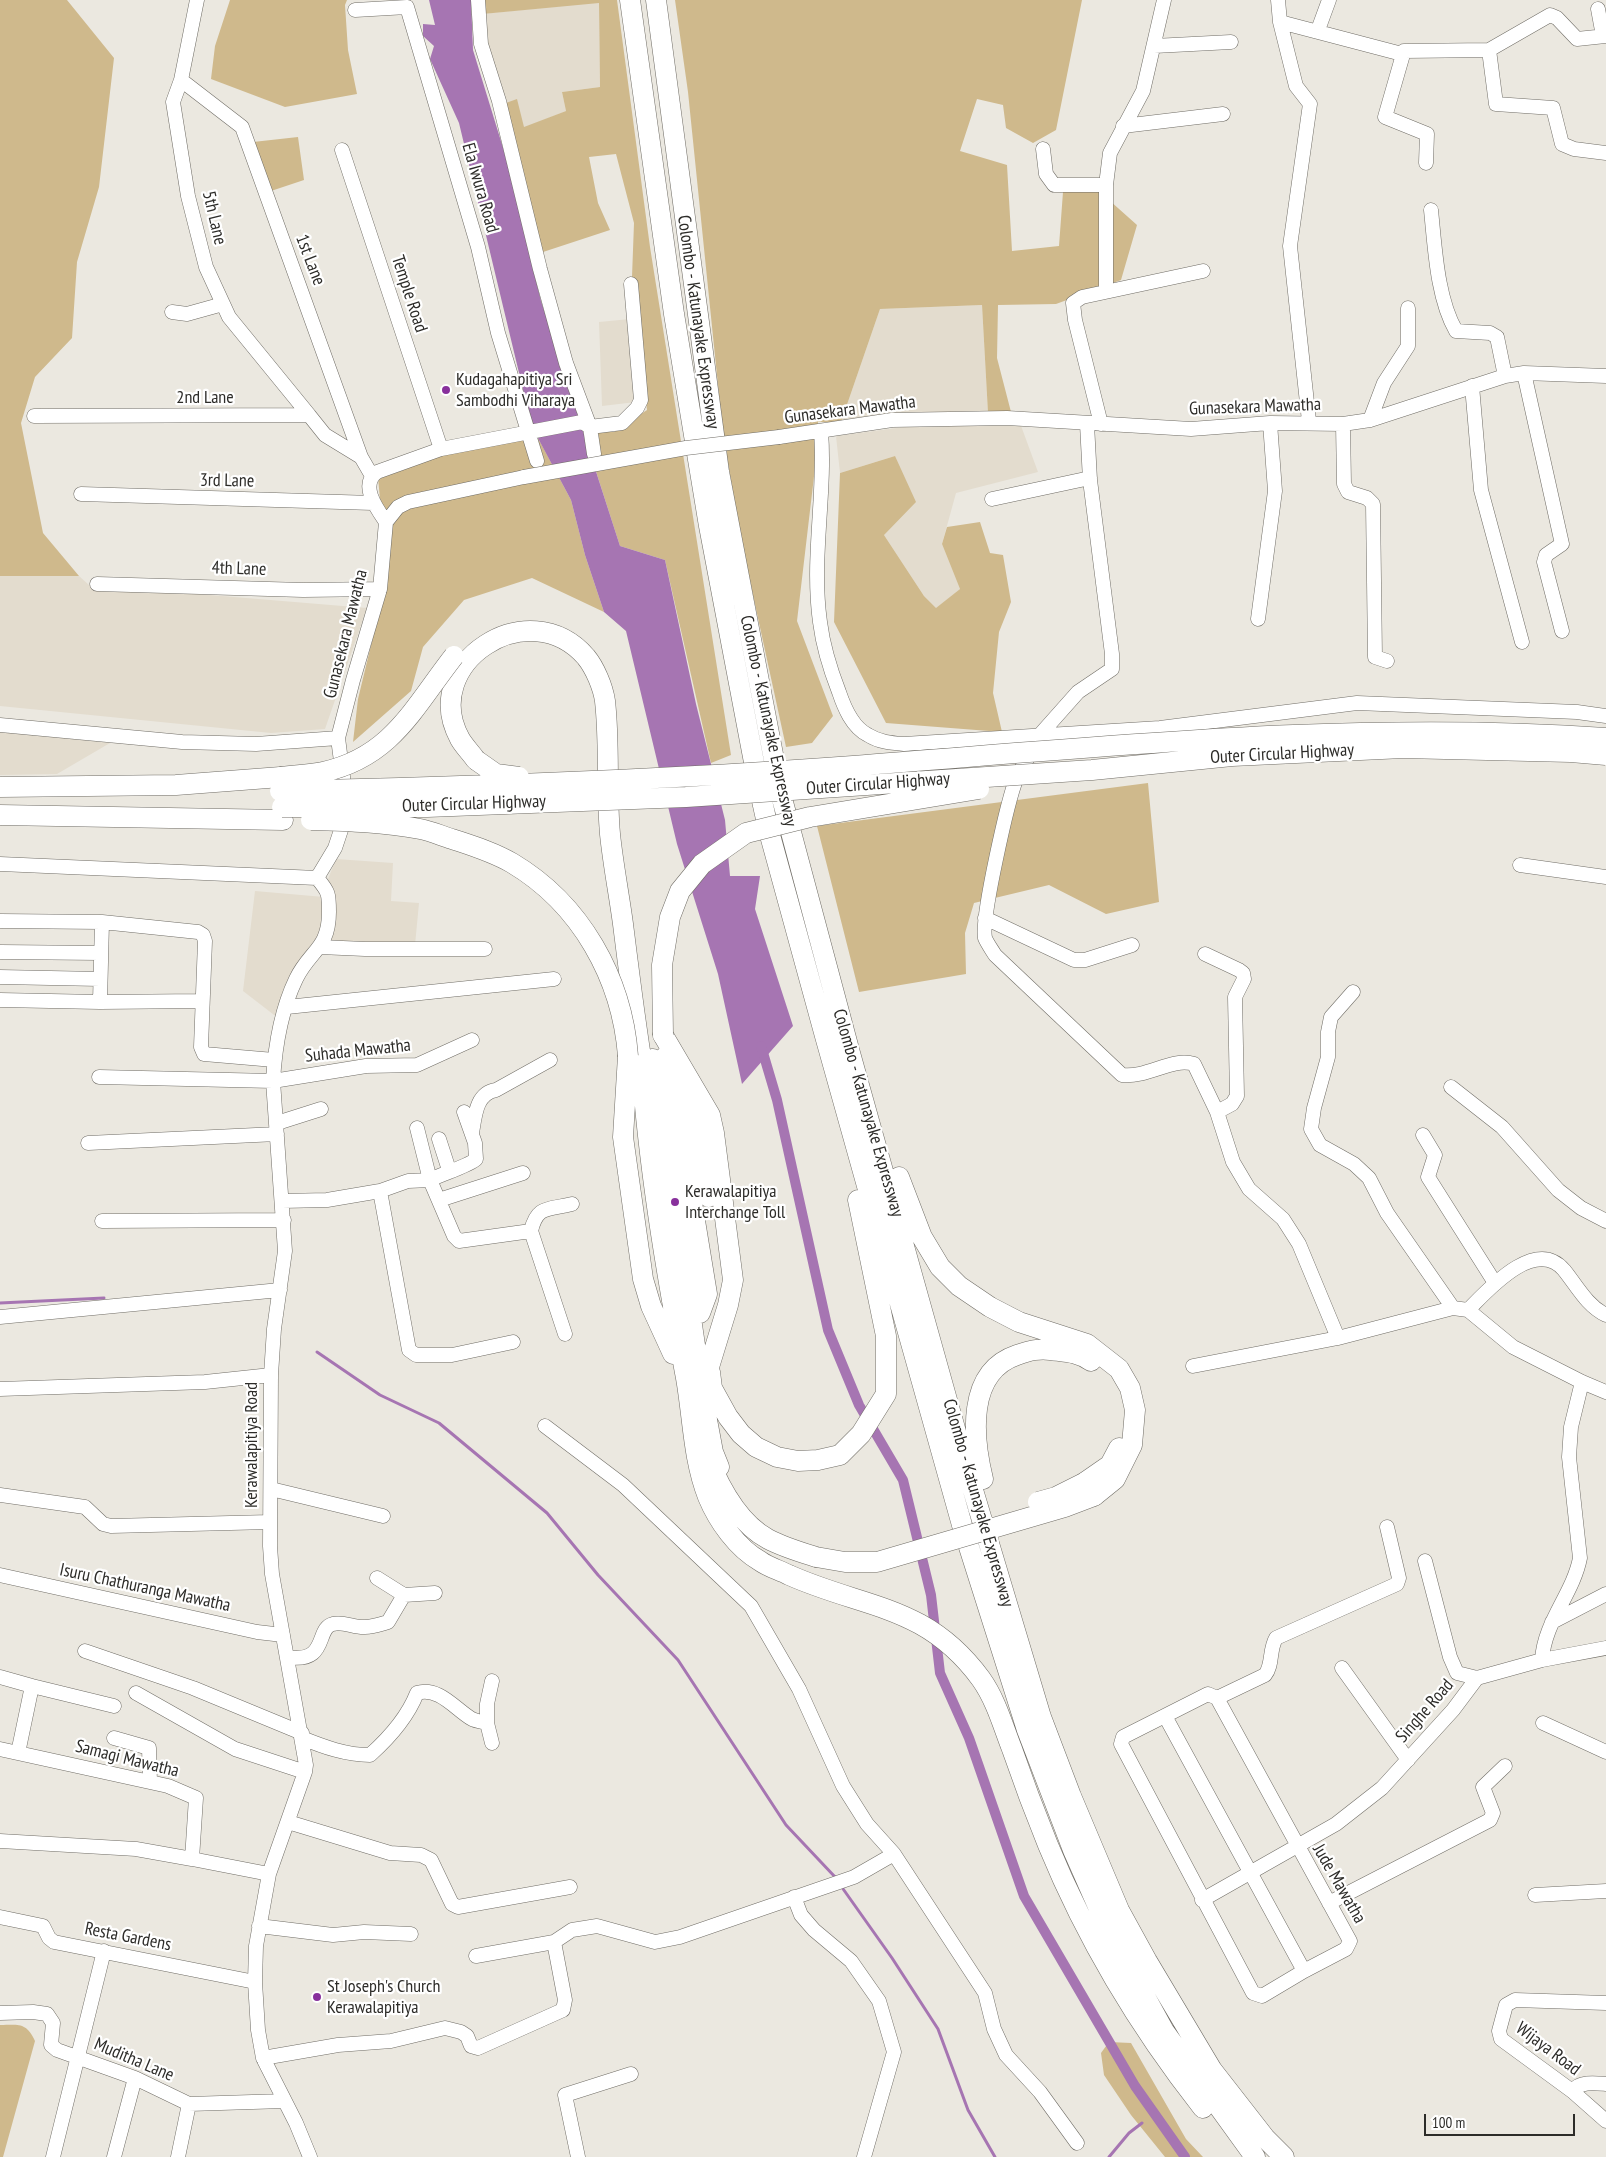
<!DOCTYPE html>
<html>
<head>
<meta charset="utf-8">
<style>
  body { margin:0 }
  #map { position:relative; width:1606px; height:2157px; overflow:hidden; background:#ebe8e0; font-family:"PT Sans Narrow",sans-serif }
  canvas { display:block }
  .scale { position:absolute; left:1424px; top:2114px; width:151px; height:22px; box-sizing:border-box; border:2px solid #2d2c29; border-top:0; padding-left:6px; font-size:15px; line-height:18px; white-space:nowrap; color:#2d2c29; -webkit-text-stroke:4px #fff; paint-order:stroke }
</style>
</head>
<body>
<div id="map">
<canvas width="1606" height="2157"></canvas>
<div class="scale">100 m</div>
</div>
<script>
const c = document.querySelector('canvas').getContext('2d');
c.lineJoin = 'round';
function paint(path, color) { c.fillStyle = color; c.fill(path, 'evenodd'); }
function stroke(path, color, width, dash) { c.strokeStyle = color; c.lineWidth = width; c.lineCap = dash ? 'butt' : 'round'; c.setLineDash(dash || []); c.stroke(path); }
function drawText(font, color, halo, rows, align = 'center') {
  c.font = font + ' "PT Sans Narrow",sans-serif'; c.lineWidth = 4.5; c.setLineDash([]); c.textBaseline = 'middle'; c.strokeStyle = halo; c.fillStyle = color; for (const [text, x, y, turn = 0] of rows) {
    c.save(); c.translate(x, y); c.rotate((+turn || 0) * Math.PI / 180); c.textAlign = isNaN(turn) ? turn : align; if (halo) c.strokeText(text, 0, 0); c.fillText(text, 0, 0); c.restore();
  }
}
const built = new Path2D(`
  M599,2L600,87L562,92L566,111L524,128L503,104L486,41L482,14Z
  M982,305L988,413L841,422L880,309Z
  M630,319L636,402L602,406L599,322Z
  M1020,423L1038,472L956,493L942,544L960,589L936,609L924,596L884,535L895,456L840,473L836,436L904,427Z
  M0,576H79L89,585L367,608L325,729L271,733L0,706Z
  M0,731L110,743L57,774L0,775Z
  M336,859L393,863L391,901L419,903L415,945L328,943L335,900L328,879Z
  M255,891L324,897V928L278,1018L243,991Z`);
const green = new Path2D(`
  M0,0H67L114,58L99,187L77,262L72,338L35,377L21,423L43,533L79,576H0Z
  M230,0H347L345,5L348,50L357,94L285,107L211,79L215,46Z
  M471,0H617L650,247L731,755L711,763L665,560L620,546L583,431L614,432L647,410L632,277L634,223L616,154L589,157L598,203L610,230L540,253L503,104L517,99L524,127L566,111L562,92L600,87L599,3L472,15Z
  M675,0H1082L1056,130L1033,143L1006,128L1003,105L977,99L960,151L1007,165L1012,251L1059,246L1063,192H1100L1137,225L1121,280L1056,304L998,305L997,358L1011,412L988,413L982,305L880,309L841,422H818L817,451L797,621L833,716L812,743L786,747L741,540L723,434L688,92Z
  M298,137L304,180L268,192L253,142Z
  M537,436L571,500L585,555L604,612L532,578L464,600L423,647L411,691L353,742L358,699L387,579L378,477L444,452Z
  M895,456L916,502L884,535L924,596L936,608L960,589L942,544L947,527L980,522L990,553L1003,555L1011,602L999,632L993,693L1002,732L886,723L834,622L840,473Z
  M1148,783L1159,902L1106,914L1049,885L974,903L965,933L966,974L859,992L817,826Z
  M0,2025C19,2025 26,2022 35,2041L3,2157H0Z
  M1109,2042L1131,2043L1186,2139L1203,2157H1165L1131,2115L1104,2075L1101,2053Z`);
const water = new Path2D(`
  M429,0H471L473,50L504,151L541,301L620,546L665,560L696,704L725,820L730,876H760L755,909L793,1026L742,1084L718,974L677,844L626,631L604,612L585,555L571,500L532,427L459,123L430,59L434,46L423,36V24L435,25Z`);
const stream = new Path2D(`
  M0,1303L104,1298
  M317,1352L380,1395L439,1423L547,1513L598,1575L678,1660L786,1825L836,1878
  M841,1886L892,1958L938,2029L968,2110L995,2157
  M1109,2157L1129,2133L1142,2123`);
const canal = new Path2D(`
  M761,1046L777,1100L828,1330L859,1405L903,1480L931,1595L940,1673L969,1738L1024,1896L1135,2086L1185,2157`);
const minor = new Path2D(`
  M197,0L181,80L173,102L188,196L206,267L229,317L309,415
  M478,0L481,44L499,101L540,269L566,363L590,427L594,454
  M1278,0L1280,22L1296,86L1310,104L1290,246L1309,421
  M1598,9L1603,36
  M355,10L407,7L478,247L498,333L537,461
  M1280,22L1402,54
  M1318,30L1329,0
  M1154,46L1231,42
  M1489,50L1496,104L1553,108L1562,144L1574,149L1606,153
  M181,80L242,127L361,457L372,476
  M1123,126L1223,114
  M1043,149L1046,174L1054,185H1106
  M342,150L441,449
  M1426,163L1427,134L1385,117L1404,51L1489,50L1550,15L1557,18L1577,39L1606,36
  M1431,210C1435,248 1437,298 1456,331L1490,333L1497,337L1505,376
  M1106,291V185L1110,153L1143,91L1164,0
  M172,312L187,314L223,304
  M1524,373L1562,544L1546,555L1544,562L1562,631
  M1472,386L1481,490L1522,642
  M34,416L309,415L325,435L361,457
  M1370,420L1384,383L1408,346V308
  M1087,424L1090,480L1112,654V669L1078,692L1038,737C1034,752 1023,763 1017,777C1008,799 981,918 985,938C987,943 992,950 995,955L1122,1075C1148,1078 1172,1057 1194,1064L1217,1112L1233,1162L1249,1189L1283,1219L1299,1244L1338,1338L1453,1308L1468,1310L1513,1347L1582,1382L1606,1392
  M1101,424L1075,320L1073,303L1082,297L1203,271
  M1343,424L1344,484L1348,492L1367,498L1373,504L1375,657L1387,661
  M821,431C826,494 811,558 820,622C823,646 830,669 839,692C844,707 852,727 868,735C879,742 891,743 904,744L1160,728L1357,703L1577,712L1606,716
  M779,437L892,420L1007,418L1191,429L1270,423L1343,424L1370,420L1505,376L1524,373L1606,376
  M81,494L373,503
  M992,499L1090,478
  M386,522C377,509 359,485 377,472L441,449L582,422L590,427L622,423L637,408L641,400L631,284
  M97,584L303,590L380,589
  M1258,619L1275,491L1270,423
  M0,725L182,742L256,744L338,738
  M0,864L317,878
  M1520,865L1606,877
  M985,918L1074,960H1085L1132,945
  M0,921L102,922L198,932L203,935L205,941L201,1047L204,1054L274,1060
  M102,922L100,1002L201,1001
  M320,947L365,949H485
  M0,952L100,953
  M1205,954L1239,970L1243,973L1244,979L1235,997L1237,1096L1232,1104L1217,1112
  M0,977L100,979
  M1353,992L1331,1017L1328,1032V1057L1314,1108L1311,1129L1320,1145L1354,1164L1369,1178L1387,1213L1453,1308
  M0,1000L100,1002
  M287,1007L554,979
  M99,1077L273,1081L366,1066L417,1065L472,1040
  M1451,1087L1502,1127L1558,1190L1581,1208L1606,1221
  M277,1123L321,1109
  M417,1128L430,1180C441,1174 469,1166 476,1159L475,1143L464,1112
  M472,1133C475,1116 476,1093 496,1090L550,1060
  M1423,1135L1435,1155L1428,1177L1495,1283
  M439,1139L449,1170
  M88,1143L277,1134
  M380,1191L409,1350L416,1355H452L513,1342
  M439,1200L523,1173
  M282,1201L327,1200L380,1191L408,1181L430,1180L454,1236L459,1241L531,1231
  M102,1221L284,1220
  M1468,1310C1487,1291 1535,1236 1564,1270C1577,1286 1587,1306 1606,1315
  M0,1317L280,1290
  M565,1334L531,1231C537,1205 548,1210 572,1204
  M1193,1366L1338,1338
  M0,1389L205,1382L271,1375
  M545,1426L623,1485L751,1606L799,1689L843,1786L867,1824L894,1854L985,1993L994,2029L1006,2055L1040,2092L1077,2143
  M271,1489L383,1516
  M0,1495L85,1507L103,1524L111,1526L270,1522
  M1425,1561L1450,1657L1457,1673L1477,1678
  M0,1575L257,1632L283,1635
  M377,1578L404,1595
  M1552,1622L1606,1594
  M85,1651L193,1688L302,1733
  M287,1657C329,1664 315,1628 333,1624C343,1621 355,1628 365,1627C373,1627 381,1624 388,1622L404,1595L435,1593
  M1542,1660C1544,1622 1573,1594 1580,1558L1569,1457L1571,1427L1582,1382
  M1342,1668L1408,1760
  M0,1677L32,1686L18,1753
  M32,1686L114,1706
  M136,1693L235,1749L305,1772
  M1217,1698L1265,1675C1273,1665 1269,1650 1276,1638L1397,1584L1399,1578L1387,1527
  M1165,1716L1304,1971L1346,1949L1350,1941L1217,1698L1208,1694L1123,1737L1121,1744L1253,1993L1262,1996L1304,1971
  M487,1723L492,1743
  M1543,1723L1606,1752
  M114,1738L149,1748L150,1782
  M302,1738C324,1747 346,1755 370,1755C389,1738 408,1716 417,1693C439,1686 456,1710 472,1719C476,1721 483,1722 487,1723V1704L492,1681
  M0,1749L168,1786L196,1798L192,1859L269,1874
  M288,1822L390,1853L421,1855L431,1860L452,1904L458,1907L570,1887
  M0,1841L136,1849L192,1859
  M1535,1895L1606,1891
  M794,1897L801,1915L814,1930L851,1961L879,2001L894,2052L864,2157
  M1202,1900L1336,1824L1382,1788L1453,1710L1477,1678L1542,1660L1606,1648
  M1329,1903L1490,1820L1493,1813L1483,1787L1505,1766
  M0,1917L43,1926L49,1938L54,1942L255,1982
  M259,1926L333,1935L364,1932L411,1934
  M476,1956L554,1942L572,1930L597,1926L655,1942L680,1937L854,1877L894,1854
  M1606,2003L1515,2000L1506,2005L1499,2031L1501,2039L1572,2091L1606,2121
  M0,2013L33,2012L47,2014L53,2023L51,2045L57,2050L135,2078L189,2104L284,2101
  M263,2058L338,2045L391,2041L445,2028L461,2032L467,2036L471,2046L478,2048L563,2010L565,2000L554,1942
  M1572,2091C1580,2081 1595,2083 1606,2084
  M53,2157L104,1951
  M114,2157L135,2078
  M178,2157L189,2104
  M310,2157L296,2123L263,2058L258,2030L255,1982L256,1946L269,1874L305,1772L306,1765L272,1574L270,1546L271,1375L274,1329L285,1251L273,1081C275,1047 281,1010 296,979C310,950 329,949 329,912C329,894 329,892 317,878L335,848L342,827L346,800L338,738L353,680L380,589L386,522L398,507L408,502L524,477
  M578,2157L565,2095L631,2074`);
const highway = new Path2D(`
  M630,0L674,314L709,526L757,778L768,828L825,1036L962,1525L1027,1730L1073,1850L1107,1927L1164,2031L1255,2157
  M656,0L719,472L780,791L850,1053L961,1450L1041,1717L1071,1796L1119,1910L1147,1961L1212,2070L1265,2138L1284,2157
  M476,760C471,753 464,746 460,739C418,663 529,591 586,657C595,668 603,687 605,701C610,745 606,790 610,834C613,864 619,894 623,924C629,972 635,1021 643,1070
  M0,787L176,785L281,777
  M0,815L283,820
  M663,1035L710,1115L714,1133L733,1280L728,1305L709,1367
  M628,1056L623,1137L643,1279L651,1306L673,1354
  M641,1056C648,1165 666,1271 686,1378C693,1418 693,1459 708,1497C718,1521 737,1548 760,1561C768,1567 779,1570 789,1575C865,1609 926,1604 981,1679C996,1700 1003,1726 1012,1749C1023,1781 1035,1813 1048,1845C1087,1940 1140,2028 1203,2108
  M665,1057L676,1105L707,1294L700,1313
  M653,1059L702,1393L713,1452L719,1467
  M678,1087L696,1118L709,1197
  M899,1177L922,1237L940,1267L959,1286L990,1307L1019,1322L1087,1344L1119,1369L1130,1388L1135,1410L1132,1445L1115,1479L1094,1496
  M710,1372L712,1388L728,1417L741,1434L756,1447L777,1457L798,1461L818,1460L840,1455L861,1434L886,1394V1336L858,1200
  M707,1456C719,1486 738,1523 768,1539C783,1547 800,1552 816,1557
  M983,1479C973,1438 966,1372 1017,1355C1029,1351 1038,1348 1051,1350C1066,1352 1078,1352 1091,1361
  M1084,1483L1110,1465L1119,1448`);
const minorBridge = new Path2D(`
  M524,477L686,448L779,437`);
const highwayBridge = new Path2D(`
  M476,760L496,774L519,777
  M281,777C294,775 309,775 323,772C392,757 414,707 454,656
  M280,791C472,787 663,780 853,766C1104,747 1355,720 1606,738
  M282,807H427L686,797L1092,770L1232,756L1403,748L1571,752L1606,755
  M311,820C347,821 384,822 420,829C431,831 442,836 452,839C473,846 493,852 512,863C581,904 622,978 628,1056
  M663,1035L662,965L670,917L680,891L702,864L746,833L810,817L979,789
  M1038,1502L1056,1497L1084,1483
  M816,1557L845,1562H877L1065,1507L1094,1496`);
const markers = [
  [446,390,5,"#88309c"],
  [675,1202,5,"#88309c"],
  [317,1997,5,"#88309c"]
];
const streetNames = [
  ["Ela Iwura Road",480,188,74],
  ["5th Lane",214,218,77],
  ["1st Lane",310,260,69],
  ["Temple Road",409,294,72],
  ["Colombo - Katunayake Expressway",698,322,82],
  ["2nd Lane",205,398],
  ["Gunasekara Mawatha",1255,407,-2],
  ["Gunasekara Mawatha",850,410,-7],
  ["3rd Lane",227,481,1],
  ["4th Lane",239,569,2],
  ["Gunasekara Mawatha",346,634,-76],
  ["Colombo - Katunayake Expressway",768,721,78],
  ["Outer Circular Highway",1282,754,-3],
  ["Outer Circular Highway",878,784,-4],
  ["Outer Circular Highway",474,804,-2],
  ["Suhada Mawatha",358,1051,-6],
  ["Colombo - Katunayake Expressway",868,1113,74],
  ["Kerawalapitiya Road",252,1445,-90],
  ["Colombo - Katunayake Expressway",978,1503,74],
  ["Isuru Chathuranga Mawatha",145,1588,12],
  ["Singhe Road",1425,1711,-49],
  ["Samagi Mawatha",127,1759,14],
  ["Jude Mawatha",1339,1884,60],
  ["Resta Gardens",128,1937,11],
  ["Wijaya Road",1548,2049,37],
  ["Muditha Lane",134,2060,23]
];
const poiNames = [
  ["Kudagahapitiya Sri",456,380],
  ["Sambodhi Viharaya",456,401],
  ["Kerawalapitiya",685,1192],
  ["Interchange Toll",685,1213],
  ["St Joseph's Church",327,1987],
  ["Kerawalapitiya",327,2008]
];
paint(built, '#e3dcce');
paint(green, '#cfb98c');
paint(water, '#a675b2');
stroke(stream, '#a675b2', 3);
stroke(canal, '#a675b2', 10);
stroke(minor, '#706d66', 15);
stroke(highway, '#706d66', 21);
stroke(minor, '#fff', 14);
stroke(highway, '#fff', 20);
stroke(minorBridge, '#706d66', 15, []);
stroke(highwayBridge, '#706d66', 21, []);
stroke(minorBridge, '#fff', 14);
stroke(highwayBridge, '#fff', 20);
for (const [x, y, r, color] of markers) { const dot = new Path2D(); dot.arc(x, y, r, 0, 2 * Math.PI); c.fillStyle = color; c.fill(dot); stroke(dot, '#fff', 2); }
drawText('18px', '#2d2c29', '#fff', streetNames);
drawText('18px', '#2d2c29', '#fff', poiNames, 'left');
</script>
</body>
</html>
